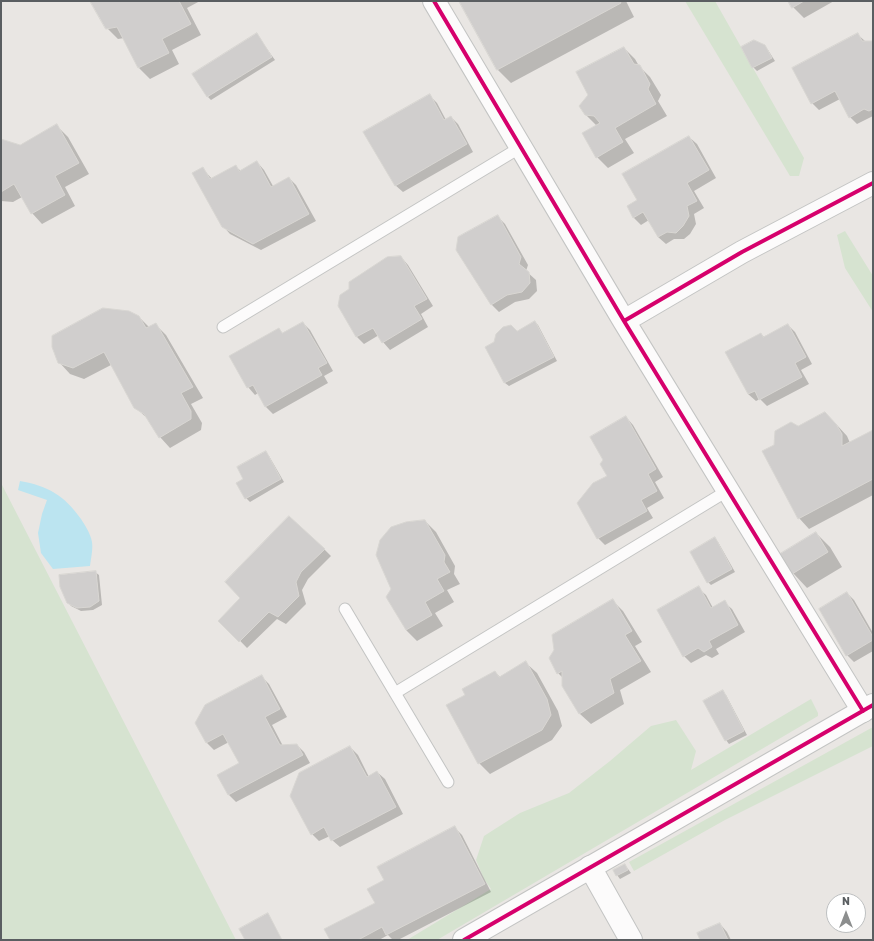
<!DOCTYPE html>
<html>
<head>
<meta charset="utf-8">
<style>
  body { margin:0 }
  #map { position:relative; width:874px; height:941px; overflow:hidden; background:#e9e6e3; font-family:Rubik,sans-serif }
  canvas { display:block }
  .frame { position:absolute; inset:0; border:2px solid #5a5e61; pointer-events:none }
  .north { position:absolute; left:826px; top:893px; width:40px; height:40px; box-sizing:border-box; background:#fff; border:1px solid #bdbfc0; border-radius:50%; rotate:0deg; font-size:11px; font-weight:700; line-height:16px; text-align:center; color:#5a5e61 }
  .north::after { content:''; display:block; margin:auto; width:14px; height:18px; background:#8c8e8e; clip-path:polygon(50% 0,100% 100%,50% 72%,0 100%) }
</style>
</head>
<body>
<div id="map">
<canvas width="874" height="941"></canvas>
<div class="frame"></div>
<div class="north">N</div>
</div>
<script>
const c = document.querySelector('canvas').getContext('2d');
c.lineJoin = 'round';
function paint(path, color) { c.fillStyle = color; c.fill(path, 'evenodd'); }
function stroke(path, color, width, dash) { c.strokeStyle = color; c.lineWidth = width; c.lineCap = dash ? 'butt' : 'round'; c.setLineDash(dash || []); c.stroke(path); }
const green = new Path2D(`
  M685,1H715L804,158L799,176H790Z
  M845,231L873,276V312L845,268L837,235Z
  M1,483L236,940H1Z
  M811,699L818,713V716L437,940H407L491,889L484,879L476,860L484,836L520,813L569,793L610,761L651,726L676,720L696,751L691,770Z
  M873,727V746L725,820L634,871L629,862Z`);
const water = new Path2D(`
  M20,481C48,486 64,495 81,519C84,524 89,531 91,538C94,546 91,557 90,566L53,569L41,553L38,533L42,514L47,500L18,490Z`);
const shadow = new Path2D(`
  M91,1H200L187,8L201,35L172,50L179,64L150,79L139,68L124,38L118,39L107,28Z
  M462,1H626L634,17L511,83L497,69Z
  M789,1H834L804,18L793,7Z
  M857,34L865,41L873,42V116L857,124L850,117L840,99L819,110L812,103Z
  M257,35L275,60L211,100L208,97Z
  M765,46L768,50L775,61L757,71L753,67Z
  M624,48L635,59L639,66L650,77L661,95L658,101L667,116L625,139L634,153L608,168L597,157L583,133L597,126L585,114Z
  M429,95L437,103L446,120L451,117L458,124L473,152L403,192L395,185Z
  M57,126L68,137L89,174L65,187L75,206L42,224L32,213L22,197L13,202L1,201V140L21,146Z
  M689,137L697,144L716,178L694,191L704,208L694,214L696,224L690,234L684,239H674L666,244L658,237L649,220L641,225L634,218L628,207L639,201Z
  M257,162L264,170L273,186L289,178L296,185L316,221L261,250L230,234L223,226L203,169L212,179L236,167L241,171Z
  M497,216L505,224L528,265L526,271L536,280L537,291L529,299L515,302L499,312L492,305L457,249Z
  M401,257L408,265L433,306L421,314L428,327L390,350L383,342L379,335L364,344L357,337L339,306Z
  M139,317L149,327L155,324L166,335L203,398L191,404L202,423L201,430L170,448L160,437L149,420L135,407L111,365L84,379L70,374L59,362Z
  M535,322L538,325L557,361L509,386L505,383L486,348Z
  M303,323L310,330L333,371L324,376L328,383L273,414L266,407L258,393L255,395L248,387L279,329L283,334Z
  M788,325L795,332L812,364L801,370L809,384L767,406L760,399L756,401L748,394L761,334L764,337Z
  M626,417L633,425L663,477L655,482L664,498L647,508L653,518L605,545L598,538Z
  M836,424L847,436L850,443L873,431V495L809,529L799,518L775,445L798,427Z
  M265,452L269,456L284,482L250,502L246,498Z
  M425,521L436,532L455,566L454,574L460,584L447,590L454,602L435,613L443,626L417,641L406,630Z
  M816,533L830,547L842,567L807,588L793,573Z
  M715,539L718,542L735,572L711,585L708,582Z
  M324,549L331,556L308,579L302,590L306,604L286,624L277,619L247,648L220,620Z
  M95,572L99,575L102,605L93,610L81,611L71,606L68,602Z
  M698,588L706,595L713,608L724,602L732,609L745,632L716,649L719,654L712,658L706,655L691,663L684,656Z
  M847,593L854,600L873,633V651L854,662L847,655Z
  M612,600L623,611L642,642L635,646L651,672L620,690L624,704L591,724L580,714L563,686V678L558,673Z
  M526,663L537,673L558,711L562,726L552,740L490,774L479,763L466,695L495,672L500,677Z
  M262,677L269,684L287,717L272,725L283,746L297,745L304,752L310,763L236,802L228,794L240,763L229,742L214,750L207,743L197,723Z
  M722,692L726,695L747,735L729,744L726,740Z
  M350,747L358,755L369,777L377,772L385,779L403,814L340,847L332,840L330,836L319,841L312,834Z
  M454,827L462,835L491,892L398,940H393L388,935L379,940H331L376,904L386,881Z
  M625,865L631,873L620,879L614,871Z
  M720,924L727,932L731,940H702Z`);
const building = new Path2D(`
  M90,1H179L191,24L162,39L169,53L138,68L117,27L106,29Z
  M459,1H620L621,3L497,70Z
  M788,1H804L792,8Z
  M257,33L272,57L207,97L192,74Z
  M858,33L862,41H873V109L869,111L864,109L849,118L835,91L811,104L792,68Z
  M754,40L765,45L772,58L752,68L741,47Z
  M624,47L634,64L640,65L650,84L648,89L656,104L615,128L623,142L596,158L582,133L600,123L594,116L585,115L579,106L588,95L576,72Z
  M430,94L444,120L451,116L467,144L395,186L363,132Z
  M57,124L79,163L55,176L65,195L31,214L14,184L1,192V139L20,145Z
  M689,136L709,170L687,183L697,201L687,206L689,216L683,226L676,233L667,232L658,237L643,212L633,218L627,206L637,200L622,174Z
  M257,161L271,187L289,177L309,214L253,244L222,227L192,173L203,167L210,179L236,165L239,171Z
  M498,215L521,257L519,264L529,272L530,283L522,292L507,295L491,305L456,250L458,237Z
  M401,256L427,299L414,306L422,319L382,343L373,328L356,337L338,306L340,295L349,289V282L387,257Z
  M103,308L129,311L139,316L146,328L156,323L193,387L181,393L191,411V419L159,438L144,414L134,408L104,352L73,368L58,363L52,347V336Z
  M535,321L554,357L504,383L485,347L494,342L496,334L503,327L511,325L517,331Z
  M303,322L327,363L318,368L322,375L265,407L253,385L247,388L229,356L279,328L282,333Z
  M788,324L806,357L795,363L802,377L759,400L755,391L748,394L725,352L761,333L763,337Z
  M825,412L836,424L842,434V446L873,430V479L798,519L762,451L774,445L775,431L791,422L798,426Z
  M626,416L656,469L648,474L657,491L641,500L647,511L597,539L577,503L593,483L607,476L600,464L603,460L590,437Z
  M266,451L281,479L245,499L236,483L243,479L237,467Z
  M289,516L325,549L301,572L296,582L299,596L278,617L269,612L239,642L218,621L240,598L225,582Z
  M425,520L445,555L444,562L450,572L437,579L444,591L425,602L432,615L406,630L386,597L391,589L376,555L380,540L391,527L406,522Z
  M816,532L828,552L792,574L780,554Z
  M715,537L732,569L707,583L690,552Z
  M96,571L99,601L90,607L77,608L67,603L60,587L59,575Z
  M699,586L711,608L725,600L738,625L709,641L712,647L704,652L698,648L683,657L657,610Z
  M847,592L873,637V640L846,656L819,609Z
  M613,599L632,631L625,635L641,661L610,679L614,693L579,714L562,686V671L557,674L549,658L554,650L552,635Z
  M526,661L547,699L551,715L542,730L478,764L446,705L465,695L462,689L495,671L499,677Z
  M262,675L280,709L265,717L280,745L297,744L303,755L228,795L217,775L239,763L223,734L206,743L195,723L205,705Z
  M723,690L744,731L725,741L703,701Z
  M350,746L367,777L377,771L396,807L331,841L324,827L311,835L290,796L299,773Z
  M455,826L485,884L386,935L382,927L358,940H330L324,929L375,903L367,889L384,880L377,867Z
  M625,864L628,870L616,876L613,870Z
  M268,913L282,940H245L239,929Z
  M720,923L728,940H700L697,933Z`);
const service = new Path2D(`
  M223,327L521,147
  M345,609L448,782
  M395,693L727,491`);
const minor = new Path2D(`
  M434,1L624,321L863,711
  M624,321L742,252L873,183
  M590,867L631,940`);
const tertiary = new Path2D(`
  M464,940L873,705`);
const cycleway = new Path2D(`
  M434,1L624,321L863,711
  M624,321L742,252L873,183
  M464,940L873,705`);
paint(green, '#d6e3d0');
paint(water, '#bbe4f0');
paint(shadow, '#0003');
paint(building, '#d0cecd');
stroke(building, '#d8d6d2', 1);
stroke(service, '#c3c4c3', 13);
stroke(minor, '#c3c4c3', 24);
stroke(tertiary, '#c3c4c3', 24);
stroke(service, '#fcfbfb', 11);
stroke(minor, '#fcfbfb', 22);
stroke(tertiary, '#fcfbfb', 22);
stroke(cycleway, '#d6006c', 4);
</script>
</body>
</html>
